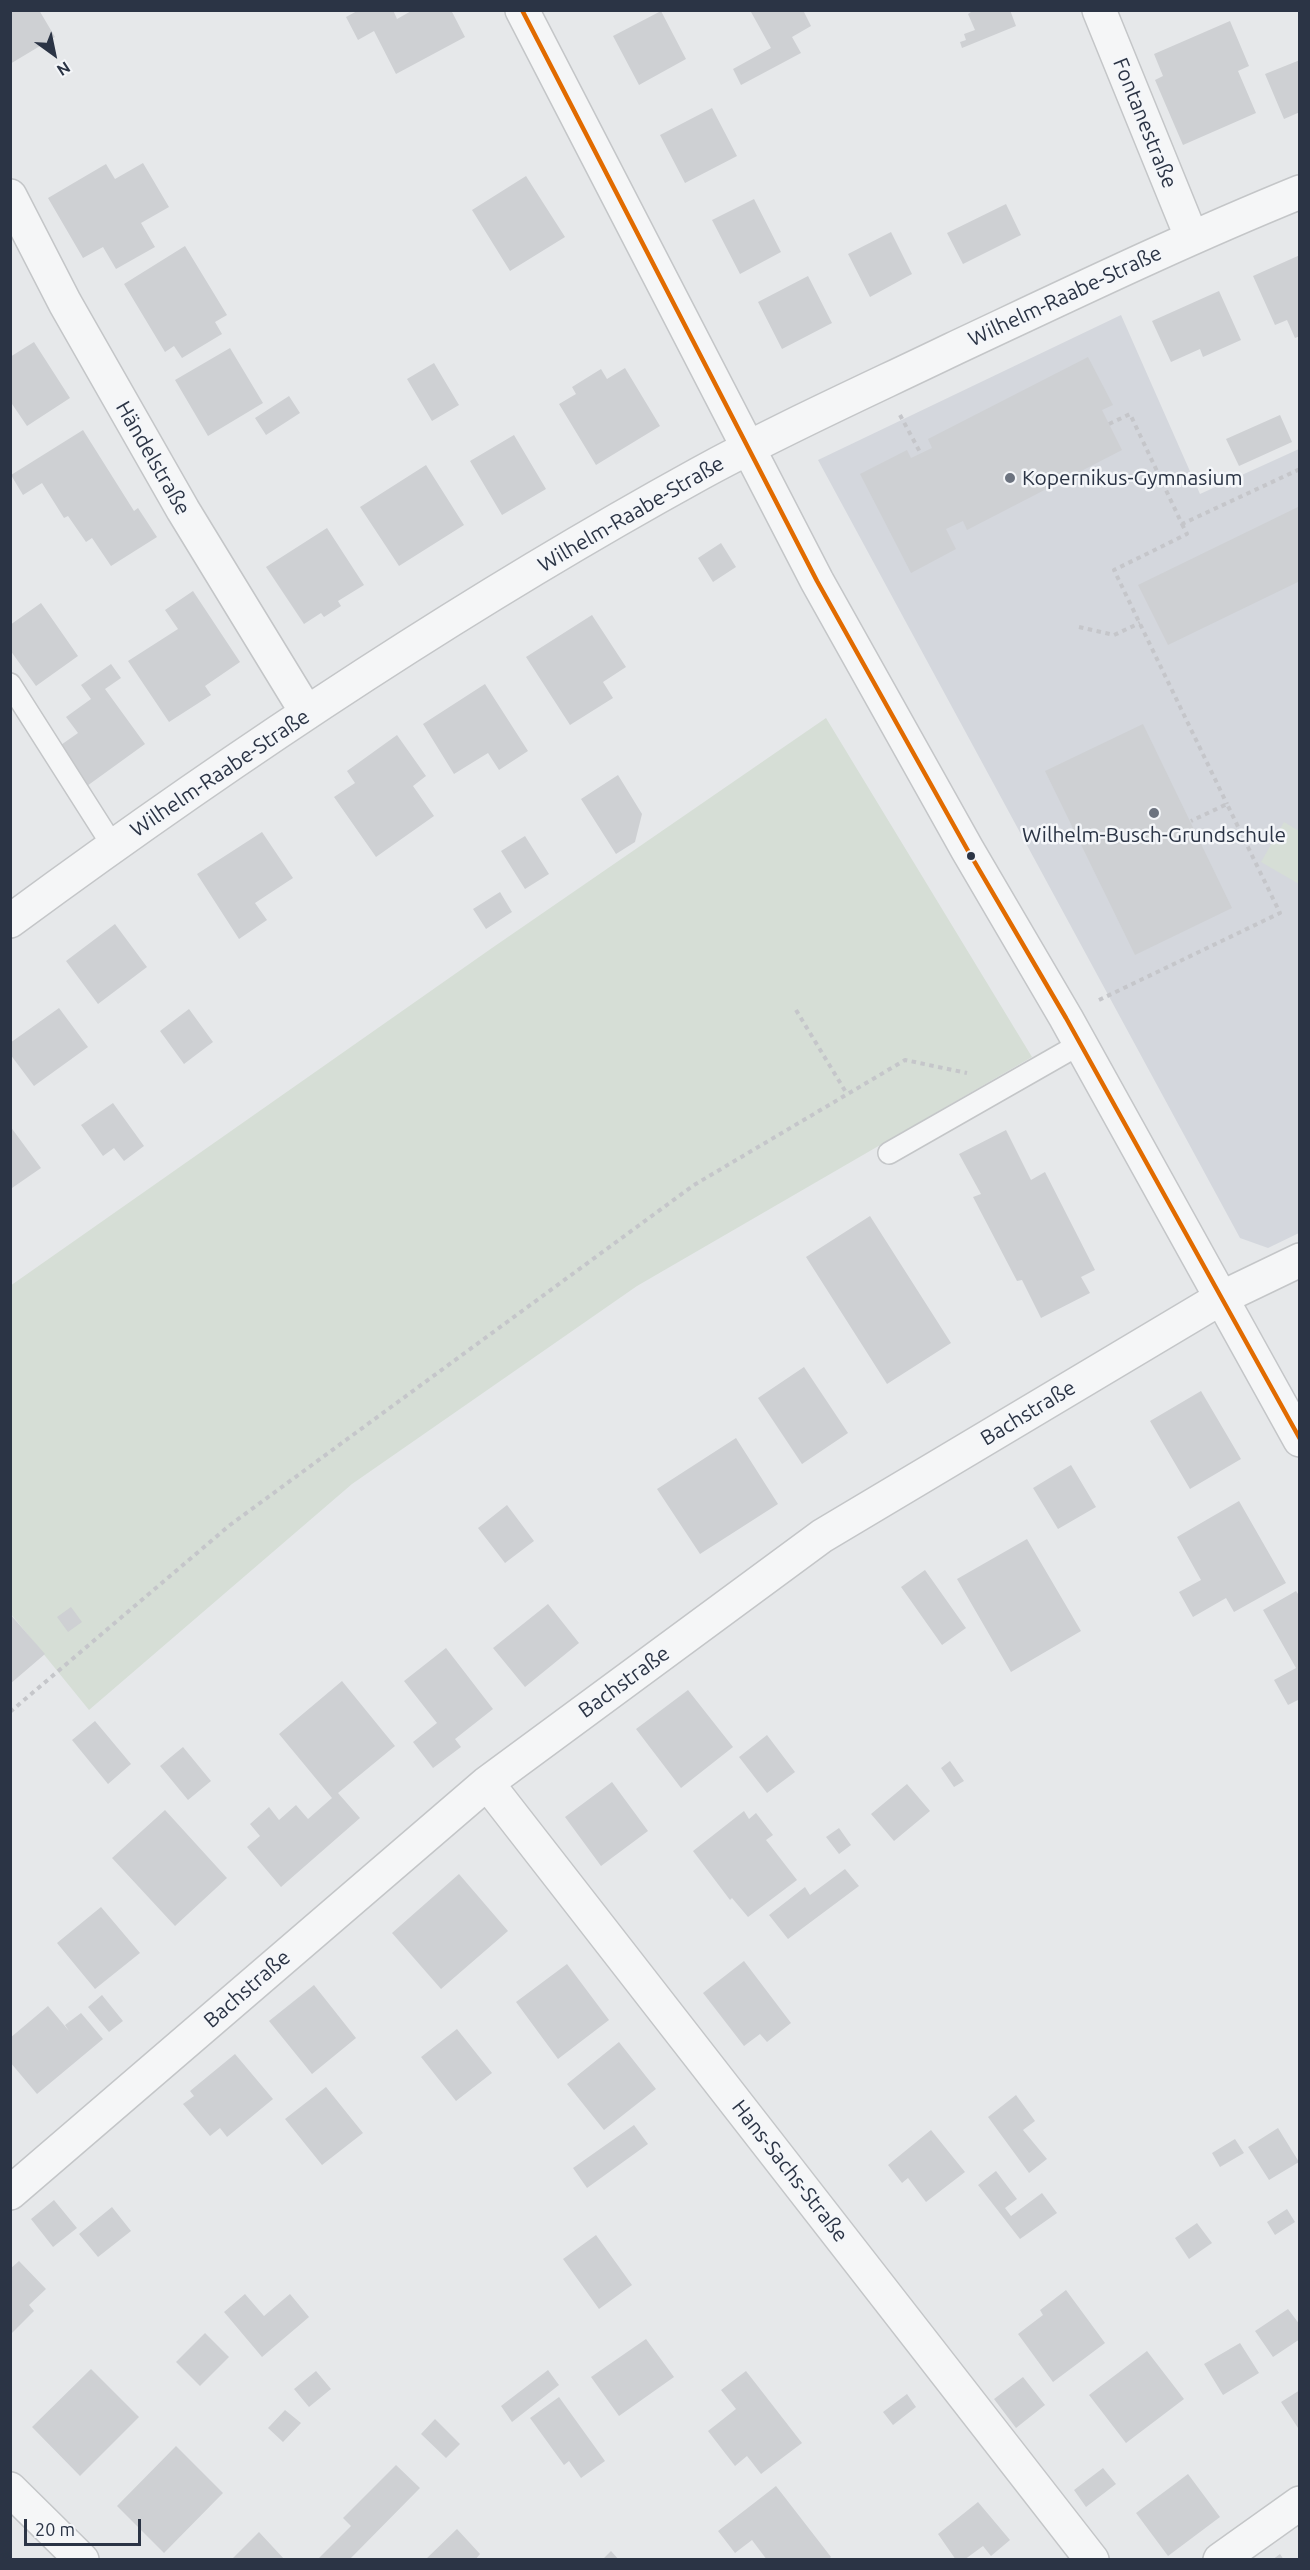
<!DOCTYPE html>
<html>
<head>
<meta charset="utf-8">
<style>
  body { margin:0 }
  #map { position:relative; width:1310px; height:2570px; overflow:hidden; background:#e6e8ea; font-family:Ubuntu,sans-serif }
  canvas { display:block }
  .frame { position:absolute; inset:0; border:12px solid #2b3445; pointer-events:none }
  .north { position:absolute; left:24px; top:24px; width:60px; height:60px; -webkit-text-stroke:4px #f4f6f9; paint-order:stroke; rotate:147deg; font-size:16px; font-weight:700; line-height:24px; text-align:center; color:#2b3445 }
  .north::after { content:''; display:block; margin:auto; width:21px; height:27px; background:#2b3445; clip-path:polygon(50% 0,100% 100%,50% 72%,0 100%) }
  .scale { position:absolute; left:24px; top:2519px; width:117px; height:27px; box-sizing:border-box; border:3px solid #2b3445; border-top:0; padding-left:8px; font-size:18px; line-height:21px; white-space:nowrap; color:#2b3445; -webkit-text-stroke:4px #f4f6f9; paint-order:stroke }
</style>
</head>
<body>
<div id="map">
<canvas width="1310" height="2570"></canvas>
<div class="frame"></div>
<div class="north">N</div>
<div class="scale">20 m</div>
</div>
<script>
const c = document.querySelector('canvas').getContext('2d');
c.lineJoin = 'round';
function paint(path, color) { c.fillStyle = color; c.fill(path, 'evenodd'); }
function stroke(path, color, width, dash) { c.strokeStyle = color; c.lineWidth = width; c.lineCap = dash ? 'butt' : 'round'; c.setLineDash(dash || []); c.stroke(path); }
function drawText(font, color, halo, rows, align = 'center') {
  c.font = font + ' Ubuntu,sans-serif'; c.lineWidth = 5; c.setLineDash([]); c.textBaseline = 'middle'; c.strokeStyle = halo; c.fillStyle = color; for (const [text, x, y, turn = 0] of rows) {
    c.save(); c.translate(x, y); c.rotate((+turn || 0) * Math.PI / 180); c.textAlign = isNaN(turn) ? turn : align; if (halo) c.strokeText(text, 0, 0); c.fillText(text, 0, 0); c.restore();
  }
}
const built = new Path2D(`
  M1121,315L1200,494L1299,449V1233L1268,1248L1240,1238L818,460Z`);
const green = new Path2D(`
  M826,718L1032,1057L637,1286L352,1484L89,1710L11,1614L10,1286L492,948Z
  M1284,822L1299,831V884L1261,862Z`);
const building = new Path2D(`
  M10,10H39L55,37L10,64Z
  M359,10H393L397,19L413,10H451L465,37L396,74L374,31L358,40L346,17Z
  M753,10H803L811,26L792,37L801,53L741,85L733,69L771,48L751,12Z
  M974,10H1010L1016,26L962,48L960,42L966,40L964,34L975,30L968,14Z
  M661,11L686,59L639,85L613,36Z
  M1230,21L1249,66L1238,71L1256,113L1183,145L1155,80L1163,76L1154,54Z
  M1300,60V112L1284,119L1265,74Z
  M712,108L737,156L685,183L660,135Z
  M143,163L169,207L141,223L155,247L116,269L103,247L83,258L48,198L106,164L115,179Z
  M526,176L565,237L510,271L472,210Z
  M754,199L781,252L740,274L712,220Z
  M1006,204L1021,235L963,264L947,233Z
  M891,232L912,274L870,297L848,254Z
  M185,246L227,315L215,322L222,334L182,358L174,346L165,352L124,284Z
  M1300,255V336L1295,338L1287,320L1275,325L1253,276Z
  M808,276L832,323L782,349L758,302Z
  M1219,291L1241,340L1203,357L1200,349L1171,362L1152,321Z
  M34,342L70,398L27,426L10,401V357Z
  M230,348L263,403L208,436L175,380Z
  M1088,357L1113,405L1102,410L1122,450L967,530L963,521L946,529L956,549L911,573L860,474L907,450L911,458L932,448L928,439Z
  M434,363L459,405L432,421L407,379Z
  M625,368L660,426L596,465L559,404L576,394L572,387L601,369L607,379Z
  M289,396L300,413L266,435L255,418Z
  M1280,415L1292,442L1239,466L1226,439Z
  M83,430L134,511L138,508L157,537L111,566L92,538L86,542L68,516L64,518L42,483L23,495L11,475Z
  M514,435L546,489L502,515L470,461Z
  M426,465L464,525L399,566L360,507Z
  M1300,506V581L1168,645L1138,585Z
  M327,528L364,585L338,601L341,606L324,617L321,613L304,624L266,567Z
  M721,543L736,567L713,582L698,558Z
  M193,591L240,662L205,686L211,695L169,722L128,661L178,629L165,610Z
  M41,603L78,656L36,686L10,650V625Z
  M592,615L626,667L603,682L613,698L570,725L526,657Z
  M111,664L121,678L105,689L145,744L87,786L58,747L78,733L66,717L91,699L81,685Z
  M485,684L528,751L499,770L488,753L454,774L423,724Z
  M1143,724L1232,908L1135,955L1045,771Z
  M397,735L426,776L413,786L434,816L376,857L334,797L355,783L347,771Z
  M618,775L642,814L635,842L616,854L581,799Z
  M262,832L293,878L255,903L267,920L239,939L197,874Z
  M525,836L549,874L525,889L501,851Z
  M500,892L512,912L486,929L473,909Z
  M115,924L147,967L98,1004L66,961Z
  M59,1008L88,1047L34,1086L10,1054V1043Z
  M189,1009L213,1042L184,1064L160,1031Z
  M113,1103L144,1146L124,1161L114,1148L103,1156L81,1125Z
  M10,1126L41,1168L12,1188L10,1186Z
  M1006,1130L1031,1180L1045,1172L1095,1270L1081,1277L1090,1293L1041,1318L1022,1280L1017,1281L973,1197L981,1194L959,1154Z
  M870,1216L951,1343L887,1384L806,1257Z
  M804,1367L848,1433L802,1464L758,1398Z
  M1201,1391L1241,1459L1190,1489L1150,1421Z
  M736,1438L778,1504L700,1554L657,1489Z
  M1071,1465L1096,1507L1058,1529L1033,1488Z
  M1239,1501L1286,1583L1234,1612L1226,1598L1193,1617L1179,1592L1201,1580L1177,1537Z
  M507,1505L534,1541L505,1563L478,1528Z
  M1027,1539L1081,1631L1011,1672L957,1579Z
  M925,1570L966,1628L942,1645L901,1587Z
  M1296,1591L1300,1597V1699L1288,1705L1274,1680L1296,1668L1263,1610Z
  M548,1604L579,1643L525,1687L493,1648Z
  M71,1607L82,1622L68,1632L57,1617Z
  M10,1614L45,1654L10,1684Z
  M446,1648L493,1709L455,1739L461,1747L433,1768L413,1742L437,1723L404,1681Z
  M342,1681L395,1746L338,1793L360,1818L281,1887L247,1847L260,1836L250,1824L269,1807L279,1820L296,1805L308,1819L332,1798L279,1734Z
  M688,1690L733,1747L681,1788L636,1729Z
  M95,1721L131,1764L108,1784L72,1740Z
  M767,1735L795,1772L767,1793L739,1757Z
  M183,1747L211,1781L188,1800L160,1766Z
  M950,1761L964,1781L954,1787L941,1768Z
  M612,1782L648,1831L601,1866L565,1817Z
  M907,1784L930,1811L894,1841L871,1814Z
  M165,1810L227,1878L175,1926L112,1858Z
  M744,1811L749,1819L756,1813L773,1835L766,1840L797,1880L748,1917L732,1898L730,1900L693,1851Z
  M839,1828L851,1845L839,1854L826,1837Z
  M845,1869L859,1886L788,1939L769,1915L805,1887L810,1895Z
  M459,1874L508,1931L441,1989L392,1933Z
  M101,1907L140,1953L95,1989L57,1943Z
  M744,1961L791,2023L767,2042L760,2034L744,2046L703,1993Z
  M567,1964L609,2020L558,2059L516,2002Z
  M314,1985L356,2038L312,2074L269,2021Z
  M102,1995L123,2021L109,2032L88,2007Z
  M48,2006L69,2031L65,2025L81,2013L103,2039L37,2094L10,2062V2038Z
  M457,2029L492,2073L456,2101L421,2057Z
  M619,2042L656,2089L604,2130L567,2084Z
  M235,2054L273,2099L227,2137L220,2128L210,2136L183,2104L194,2096L190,2091Z
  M326,2087L363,2133L322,2165L285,2119Z
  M1016,2095L1035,2121L1023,2130L1047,2159L1029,2173L988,2117Z
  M634,2125L648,2144L587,2188L573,2168Z
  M1278,2128L1299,2162L1269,2180L1248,2147Z
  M931,2130L965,2172L926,2202L908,2178L902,2183L888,2165Z
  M1235,2139L1244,2153L1220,2167L1212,2153Z
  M996,2171L1017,2199L1005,2208L1011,2216L1042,2193L1057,2213L1020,2239L978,2185Z
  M54,2200L77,2228L53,2247L31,2219Z
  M112,2207L131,2231L98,2257L79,2234Z
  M1287,2209L1295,2222L1275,2235L1267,2222Z
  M1197,2223L1212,2243L1189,2259L1175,2238Z
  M596,2235L632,2285L599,2309L563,2259Z
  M19,2261L46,2289L29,2305L34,2311L10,2335V2269Z
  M1066,2290L1105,2343L1053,2382L1018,2334L1043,2315L1040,2310Z
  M245,2294L264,2316L290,2294L309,2317L262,2357L224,2312Z
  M1288,2309L1300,2325V2339L1273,2357L1255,2331Z
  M205,2333L229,2357L200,2386L176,2362Z
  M646,2339L674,2377L619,2416L591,2377Z
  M1240,2343L1259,2373L1223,2395L1204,2364Z
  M1147,2351L1184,2399L1126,2443L1089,2395Z
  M91,2369L139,2417L80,2476L32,2427Z
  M548,2370L559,2385L512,2422L501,2406Z
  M316,2371L331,2389L309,2407L294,2389Z
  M746,2371L802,2443L761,2474L747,2456L735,2466L708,2431L736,2409L721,2390Z
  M1023,2377L1045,2405L1016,2428L994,2399Z
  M1300,2390V2431L1281,2402Z
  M907,2394L916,2407L893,2425L883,2412Z
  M559,2397L605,2461L581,2478L569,2461L564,2465L530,2418Z
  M285,2410L301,2423L283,2442L268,2428Z
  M435,2419L460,2444L446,2458L421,2434Z
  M176,2446L223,2493L164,2553L117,2506Z
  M396,2465L420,2488L349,2560H317L351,2526L343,2518Z
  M1103,2468L1116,2484L1086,2507L1074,2490Z
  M1188,2474L1220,2517L1168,2556L1136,2513Z
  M776,2486L831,2557L828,2560H767L752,2540L735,2553L718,2531Z
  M978,2502L1010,2540L991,2556L983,2546L964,2560H956L938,2534Z
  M457,2529L480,2554L475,2560H425Z
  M259,2532L285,2560H231Z
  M611,2551L619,2560H602Z
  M1280,2554L1284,2560H1272Z`);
const path = new Path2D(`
  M900,415L921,454
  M1109,424L1130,414L1182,524L1300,469
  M1182,524L1187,534L1114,570L1227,804
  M1079,627L1114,635L1140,623
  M1099,1000L1280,913L1227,804L1191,821
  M796,1010L847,1094
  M10,1712L230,1525L694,1185L905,1060L967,1073`);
const lane = new Path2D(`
  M10,684L113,846
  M889,1153L1080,1044`);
const street = new Path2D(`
  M522,10L817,581L967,849L1066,1018L1300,1440
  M1099,10L1191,236
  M10,196L65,303L183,510L307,713
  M10,921C230,759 459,606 699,474C781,429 868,390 953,349C1068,295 1182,240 1300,192
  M487,1783L1092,2560
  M10,2193L487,1783L822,1536L1221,1298L1300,1260
  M10,2489L82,2560
  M1220,2560L1300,2503`);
const bus1 = new Path2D(`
  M522,10L817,581L967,849L1066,1018L1300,1439`);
const markers = [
  [1010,478,6,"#6c737f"],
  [1154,813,6,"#6c737f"],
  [971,856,5,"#2b3445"]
];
const streetNames = [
  ["Fontanestraße",1145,123,68],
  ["Wilhelm-Raabe-Straße",1065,296,-25],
  ["Händelstraße",153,458,60],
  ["Wilhelm-Raabe-Straße",631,514,-30],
  ["Wilhelm-Raabe-Straße",220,773,-34],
  ["Bachstraße",1028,1413,-31],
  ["Bachstraße",624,1682,-36],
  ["Bachstraße",247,1989,-41],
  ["Hans-Sachs-Straße",790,2171,52]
];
const poiNames = [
  ["Kopernikus-Gymnasium",1022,478],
  ["Wilhelm-Busch-Grundschule",1154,835,"center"]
];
paint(built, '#d4d7dd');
paint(green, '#d6ded6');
paint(building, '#ced0d3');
stroke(lane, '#c4c6c8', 24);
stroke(street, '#c4c6c8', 36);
stroke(path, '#c5c6ca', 4, [4.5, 4.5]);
stroke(lane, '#f5f6f7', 21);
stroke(street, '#f5f6f7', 33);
stroke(bus1, '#e16b00', 4.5);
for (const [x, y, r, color] of markers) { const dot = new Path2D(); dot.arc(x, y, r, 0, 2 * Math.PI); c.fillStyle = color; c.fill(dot); stroke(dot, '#f4f6f9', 2); }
drawText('21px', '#2b3445', '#f4f6f9', streetNames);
drawText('21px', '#2b3445', '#f4f6f9', poiNames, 'left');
</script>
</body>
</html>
